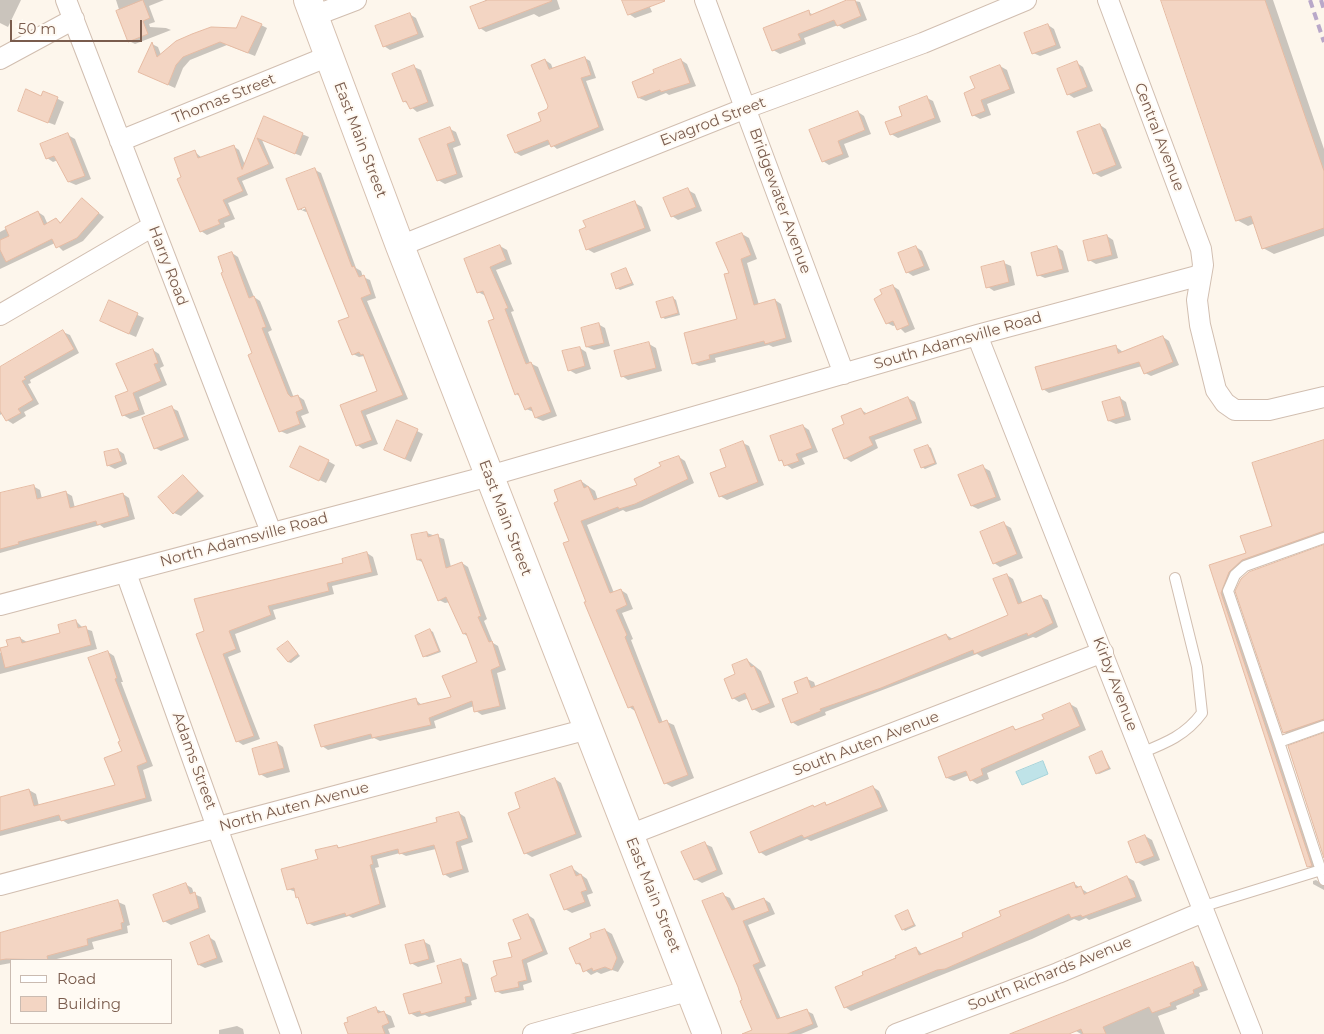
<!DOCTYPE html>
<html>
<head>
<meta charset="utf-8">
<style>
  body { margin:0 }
  #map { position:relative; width:1324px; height:1034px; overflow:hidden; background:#fdf6ec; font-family:Montserrat,sans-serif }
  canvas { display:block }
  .legend { position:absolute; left:10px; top:959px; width:162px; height:65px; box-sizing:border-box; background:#fffaf3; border:1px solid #cabbb1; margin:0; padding:6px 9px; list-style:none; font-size:15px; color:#7a5c4d }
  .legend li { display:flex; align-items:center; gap:10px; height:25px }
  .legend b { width:25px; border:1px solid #cabbb1 }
  .scale { position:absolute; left:10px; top:20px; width:132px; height:22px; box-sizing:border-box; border:2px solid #7a5c4d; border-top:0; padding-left:6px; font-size:15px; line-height:18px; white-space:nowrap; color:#7a5c4d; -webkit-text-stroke:4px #fffaf3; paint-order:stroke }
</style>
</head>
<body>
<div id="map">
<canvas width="1324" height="1034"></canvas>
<ul class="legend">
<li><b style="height:6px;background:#fff"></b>Road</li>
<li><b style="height:14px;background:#f3d5c3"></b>Building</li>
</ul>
<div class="scale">50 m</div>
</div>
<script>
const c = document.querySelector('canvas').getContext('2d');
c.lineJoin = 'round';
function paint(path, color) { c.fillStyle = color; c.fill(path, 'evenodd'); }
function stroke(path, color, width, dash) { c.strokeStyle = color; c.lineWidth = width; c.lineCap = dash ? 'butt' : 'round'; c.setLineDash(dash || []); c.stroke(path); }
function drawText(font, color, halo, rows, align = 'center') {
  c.font = font + ' Montserrat,sans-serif'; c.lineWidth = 4; c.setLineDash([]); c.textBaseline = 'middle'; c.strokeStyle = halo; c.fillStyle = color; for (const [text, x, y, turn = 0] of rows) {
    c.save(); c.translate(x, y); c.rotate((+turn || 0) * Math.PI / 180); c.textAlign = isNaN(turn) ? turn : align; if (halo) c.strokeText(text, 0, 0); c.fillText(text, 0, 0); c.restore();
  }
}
const water = new Path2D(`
  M1043,761L1048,774L1022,785L1016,772Z`);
const shadow = new Path2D(`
  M0,0H21L8,27L0,23Z
  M116,0H164L149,6L155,22L149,24L150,27L166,28L171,30L135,44L129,41Z
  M485,0H557L560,9L539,17L534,14L486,32L480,28Z
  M623,0H647L652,12L635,18L629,14Z
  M850,0L860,2L867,20L844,29L838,25L804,38L806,44L780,54L773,50L808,12L814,15Z
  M1162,0H1273L1324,149V236L1274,254L1263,248L1255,223L1248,226L1237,220Z
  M409,14L416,18L424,37L390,50L384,46Z
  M261,25L267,28L255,56L227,45L190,60L183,68L175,88L146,75L152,44L158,47L161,55L238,29Z
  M1048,25L1054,29L1061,48L1040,56L1033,53Z
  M585,58L590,61L596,78L586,81L604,130L557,149L551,144L521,156L516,153L543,122L550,106L545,60L551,64L553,69Z
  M681,60L687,64L696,86L669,95L666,93L646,101L639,98Z
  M1077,63L1083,67L1093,91L1074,98L1068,94Z
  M1000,66L1007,70L1015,93L987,104L991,115L980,119L973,115L976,89Z
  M414,67L421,70L434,106L417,112L404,101Z
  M44,92L64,102L55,125L26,114Z
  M927,98L933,101L941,122L898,138L891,134L903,117Z
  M858,112L864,116L871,134L844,144L849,157L829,165L823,161Z
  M264,118L309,137L301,156L262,140L274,168L242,181L248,195L228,203L235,219L224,223L225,227L207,235L201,231L182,178L195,152L202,158L233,146L239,150L245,165Z
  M1100,125L1106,129L1122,168L1101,177L1094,173Z
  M450,129L456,132L461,145L453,148L463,177L445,184L438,180Z
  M68,135L75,139L91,179L76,185L69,182L58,160L53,162L47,158Z
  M315,170L321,173L356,268L361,271L363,277L370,280L376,298L367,301L408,399L366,415L378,444L363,449L357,445L341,406L379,391L364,356L359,357L353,354L351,317L308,211L306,212L299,209ZM312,206L302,210V207Z
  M688,190L695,194L702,211L678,220L672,216Z
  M82,200L104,217L83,241L63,251L55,243L0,269V232L38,212L44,216L48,225L56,220L62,223Z
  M635,203L642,207L651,231L594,253L587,249Z
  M742,234L749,238L757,259L747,263L759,305L775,300L781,304L792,342L773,347L769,345L715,358L716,362L699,366L693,363L738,320L730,274Z
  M1107,236L1113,240L1118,258L1096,264L1089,260Z
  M500,246L507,250L512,264L496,270L514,311L511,312L530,363L538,367L557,416L543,421L536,418L534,412L526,409L521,397L516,394L495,320L486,296L478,292L465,259Z
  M916,247L922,251L930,270L913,276L907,272Z
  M1057,247L1063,251L1069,272L1045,278L1038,275Z
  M232,253L238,257L254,297L260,301L272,330L268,332L294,398L298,396L304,400L309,413L301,416L306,427L287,434L280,431L254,354Z
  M1004,263L1011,266L1015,285L994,291L988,287Z
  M626,269L634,285L620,290L617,288Z
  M893,286L899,290L915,329L905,333L897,325L893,326L887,323Z
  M673,298L676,300L680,315L665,319L662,317Z
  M110,302L144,318L136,337L108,325Z
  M598,324L605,328L610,346L594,350L587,347Z
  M63,332L70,335L79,353L30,380L31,383L28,384L39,404L24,412L26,416L13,424L7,420L3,413L0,415V368Z
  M1163,337L1169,341L1179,365L1151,376L1145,373L1142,366L1049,393L1043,389L1116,347L1123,352Z
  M649,344L656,348L662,371L628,380L622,376Z
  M580,348L586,352L591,369L576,374L569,370Z
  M153,350L159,354L164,366L160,368L167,385L139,397L145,414L130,419L123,415L129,392Z
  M908,398L915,402L922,423L875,440L878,448L851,462L845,458L846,425L861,410L868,414Z
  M1120,398L1126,402L1131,420L1116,424L1109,421Z
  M172,408L178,411L189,440L161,451L155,448Z
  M803,426L809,430L818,452L802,458L805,464L792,469L780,460Z
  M417,431L423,434L411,462L385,450Z
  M1324,441V540L1253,565L1239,578L1231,595L1318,872L1308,866L1211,565L1247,554L1273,527Z
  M743,443L749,446L764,485L727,500L720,496L727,468Z
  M928,446L931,448L937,464L925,469L922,467Z
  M118,450L124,454L127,464L115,469L109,466L105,453Z
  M679,457L685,461L694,483L642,507L626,512L623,510L587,525L614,593L621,590L627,594L633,609L622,613L633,639L631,640L663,723L667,722L674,725L694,778L672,787L665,783L635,711L629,707L570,542L559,502L581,481L595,491L598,500L639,486Z
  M328,461L335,465L326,483L298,470Z
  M983,467L990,471L1001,500L978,509L972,506Z
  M183,476L204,496L181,516L174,513Z
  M33,486L40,490L42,499L65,492L72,496L75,508L123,494L129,498L135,519L104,528L100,525L0,553V518Z
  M1004,524L1011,528L1023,558L1000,567L994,563Z
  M427,533L444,539L451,567L462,563L468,567L487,619L484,621L493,643L498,646L506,670L497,673L506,709L482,715L476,711L474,706L434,721L436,728L380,741L374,738L328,750L322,746L416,700L423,706L452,698L479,663L469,637L464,634L450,602L445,603L439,600L424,563L418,560Z
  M1324,547V728L1294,738L1284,732Z
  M367,553L373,557L378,575L332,586L334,594L273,610L276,619L235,634L241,652L228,657L260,739L243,745L237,741L198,635Z
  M1007,575L1013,579L1023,604L1041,597L1048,600L1058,627L1036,638L1033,637L982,657L977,654L825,712L826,715L798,726L792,722L799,694L807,679L814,682L816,688L946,635L953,639L1010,616Z
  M76,621L83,628L92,631L97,649L0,674V653L20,638L27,642L61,634Z
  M430,630L433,632L441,652L427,657L424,656Z
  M288,642L300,656L291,663L288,662Z
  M108,652L114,656L123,682H121L153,766L143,770L152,801L68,824L62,820L0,836V799L29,790L36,794L39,806L116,786L124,752Z
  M747,660L761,671L775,707L760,713L753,709L749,698L739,702L733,698L737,675Z
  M1070,704L1077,708L1086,730L987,773L989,779L977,784L971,780L969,775L954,781L947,778L939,757L1013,728L1018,730L1045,719Z
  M277,743L283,747L290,772L267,778L260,774Z
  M1102,753L1111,769L1099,774L1097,773Z
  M555,779L561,783L582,837L532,857L525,853L522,809Z
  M873,787L879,791L888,811L811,841L807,839L766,856L760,852L815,808L825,804L828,805Z
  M459,813L465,817L473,842L461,846L469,872L450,878L444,874L436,849L406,856L400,853L377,859L379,867L375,868L386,907L353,918L349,916L314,926L308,923L296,892L288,889L337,846L342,849L439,823Z
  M1145,836L1152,840L1160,860L1144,866L1137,862Z
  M705,844L712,847L723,874L702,883L695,879Z
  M572,868L587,879L593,893L587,895L591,906L572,913L565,909Z
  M1127,877L1134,881L1142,901L1089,920L1086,918L1079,921L1074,919L1032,939L851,1011L845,1007L865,976L863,973L916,948L923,955L965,938L1003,917L1000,912L1073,883L1088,893Z
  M1316,880L1324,885V890L1313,884V881Z
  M185,884L192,888L194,894L201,897L206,912L171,925L164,921Z
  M723,895L730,898L736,910L764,899L770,903L775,914L748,925L766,966L759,969L781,1019L807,1011L813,1014L818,1027L801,1034H763L743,1001Z
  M118,902L125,905L130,925L127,926L128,933L92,942L94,949L53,960H28V958L11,960V963L0,965V933Z
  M908,912L916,926L905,931L903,929Z
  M528,915L534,919L548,954L527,963L532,982L523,985L524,990L502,994L496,991L498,975L514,958L523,940Z
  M605,930L612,934L624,962L618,972L612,970L601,974L597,972L591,975L577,963L593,939Z
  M209,937L215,941L223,962L205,968L199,965Z
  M423,941L430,945L435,962L418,967L411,963Z
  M461,961L468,964L477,999L471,1001L472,1005L429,1017L425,1015L417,1017L410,1013L444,984Z
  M1192,964L1199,967L1208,990L1199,993L1200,996L1176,1006L1177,1009L1158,1016L1165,1034H1081L1076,1031Z
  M376,1009L391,1016L395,1027L388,1029L390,1034H350Z
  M237,1026L243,1029L244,1034H219V1030Z`);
const building = new Path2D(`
  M143,0L150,18L143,21L148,34L128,42L116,11Z
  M488,0H551L552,1L479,29L470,7Z
  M622,0H664L665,1L628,15Z
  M847,0H855L861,16L837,26L834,20L798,34L801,40L772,51L763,28L809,10L810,15Z
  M1161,0H1265L1324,171V228L1262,249L1251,216L1236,221Z
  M410,13L418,34L383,47L375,26Z
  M242,16L262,24L248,53L220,42L183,57L176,65L168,85L138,72L152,42L157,57L176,41L192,34L211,27L236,28Z
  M1048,24L1056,45L1032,54L1024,33Z
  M585,57L591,75L581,78L599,127L551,147L548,140L515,153L507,135L541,121L538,113L547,109L548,106L531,65L545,59L549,69Z
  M681,59L690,83L661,92L660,90L638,98L632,82L654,73L653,70Z
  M1077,61L1087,87L1067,95L1057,69Z
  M414,65L428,102L410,109L406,101L403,102L392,74Z
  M1000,65L1010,89L981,100L985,111L972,116L964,93L975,88L970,77Z
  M26,89L41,96L43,91L58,97L48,123L18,111Z
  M927,96L935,118L890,135L885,122L902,116L899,107Z
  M858,111L865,130L838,141L843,154L822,162L809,130Z
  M264,116L303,133L295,154L257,138L269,164L237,178L243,191L223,200L230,215L218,220L220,224L200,232L177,179L181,177L174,158L195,150L198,158L234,145L242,169Z
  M1100,124L1116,165L1093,174L1077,132Z
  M450,127L455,141L447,144L457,174L437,181L419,139Z
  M68,133L85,176L68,182L54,156L46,159L40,144Z
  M315,168L352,267L354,266L359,277L364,275L371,294L361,298L403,395L361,411L372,440L356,446L340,405L377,391L363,354L361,355L359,352L352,355L338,321L349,317L305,207L298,210L286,179Z
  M688,188L696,207L671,217L663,198Z
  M82,198L99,213L77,238L56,248L52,239L6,262L0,250V240L9,236L5,227L38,211L44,225L56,218L60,223Z
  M635,201L645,228L586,250L579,230L586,227L583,221Z
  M742,233L751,255L741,259L754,305L775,299L786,338L765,344L764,341L709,355L710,359L692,364L684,333L737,319L724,274L729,273L716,243Z
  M1107,235L1112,255L1088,261L1083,241Z
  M500,245L506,260L490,267L508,308L505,309L526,364L531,362L551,412L535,418L531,407L525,410L518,393L515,395L488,321L494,319L483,291L477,293L464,259Z
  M916,246L924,266L906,273L898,253Z
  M1057,246L1063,269L1037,276L1031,253Z
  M232,252L249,298L254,296L266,327L262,328L288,394L291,397L298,395L303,409L296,412L300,424L279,432L248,355L252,353L221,273L223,272L218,257Z
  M1004,261L1009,282L986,288L981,267Z
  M626,268L632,283L616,289L611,274Z
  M893,285L909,325L897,330L893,321L886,324L874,299L882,294L880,290Z
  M673,297L678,313L661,318L656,302Z
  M109,300L138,313L129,334L100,321Z
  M599,323L604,343L586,347L581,328Z
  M63,330L74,349L24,377L26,379L22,381L33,400L18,409L21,413L6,421L0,411V367Z
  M1163,336L1173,362L1144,374L1139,362L1042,390L1035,367L1116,345L1118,353Z
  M649,342L656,368L621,377L614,351Z
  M580,347L585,366L568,371L562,351Z
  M153,349L158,363L154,364L161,381L133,393L139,410L122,416L115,396L128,391L116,364Z
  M908,397L917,419L869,437L873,445L844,459L832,429L844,424L841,416L861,408L864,414Z
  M1120,397L1125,416L1108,421L1102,402Z
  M172,406L184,437L154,449L142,418Z
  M397,420L418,429L405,459L384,450Z
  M803,425L812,448L796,454L799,461L784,466L782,460L779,461L770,436Z
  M1324,440V531L1242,560L1229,572L1221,593L1312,866L1307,867L1209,565L1246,553L1240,536L1272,526L1252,463Z
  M743,441L758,482L719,497L710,473L726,467L720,450Z
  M928,445L935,463L921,468L914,450Z
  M300,446L329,460L319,481L290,467Z
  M118,449L122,461L107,466L104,452Z
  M679,456L688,479L635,504L619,509L618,507L581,521L610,593L621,589L627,605L616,610L627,635L625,637L659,723L667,720L688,775L664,784L633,706L628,708L584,602H586L563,543L569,541L554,503L558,501L554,490L581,480L584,488L588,486L594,500L637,485L634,479L661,466L659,463Z
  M983,465L996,497L971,506L958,475Z
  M183,475L198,491L173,514L158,497Z
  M34,485L37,499L66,491L70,508L123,493L129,516L97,525L96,521L18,542L19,544L0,549V493Z
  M1004,522L1017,554L993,564L980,532Z
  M427,532L428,537L438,534L446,568L462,562L481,616L478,617L489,642L492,641L500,666L491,670L500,706L474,712L472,701L429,718L431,725L372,738L371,734L321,747L314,725L416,698L418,705L451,697L442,676L477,662L466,633L463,634L446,597L438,601L421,559L417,560L411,535Z
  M1324,545V719L1283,733L1235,591L1241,579L1249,572Z
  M367,552L372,572L327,583L329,591L268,606L271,615L229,631L236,649L223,654L254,736L236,742L196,634L204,631L194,599L343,563L342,559Z
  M1007,574L1018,604L1041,595L1053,623L1028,636L1027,633L974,654L973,650L881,688L820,709L821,711L791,723L782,699L798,693L794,682L807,677L811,688L946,634L949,640L1008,615L993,579Z
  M76,620L78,628L86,626L91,645L5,668L0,648L8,646L6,640L20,637L22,643L60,633L58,625Z
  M430,629L439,651L423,657L415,636Z
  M288,641L298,654L288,662L277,649Z
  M108,651L117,678L115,679L147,762L137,766L146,798L61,821L59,815L0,831V797L29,789L34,806L115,785L104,758L122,751L118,742L120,741L88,658Z
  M747,659L751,667L754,666L770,703L752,710L745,693L732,699L724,679L735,674L732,665Z
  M1070,703L1080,726L981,769L983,775L970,781L966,771L946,778L938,757L1013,726L1015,730L1044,719L1042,715Z
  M1324,733V858L1288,746Z
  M277,742L284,768L259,775L252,749Z
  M1102,751L1109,768L1096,774L1089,757Z
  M555,778L576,834L524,854L508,813L520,808L515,793Z
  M873,786L882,807L804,838L802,835L759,853L750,832L813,805L814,807L825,802L826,805Z
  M459,812L468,838L456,842L463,869L443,875L434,845L399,854L398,849L371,856L373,864L370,865L380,904L346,916L345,913L307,924L298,897L296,898L294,888L287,890L281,869L318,859L315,850L337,845L338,848L437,822L436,818Z
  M1145,835L1154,856L1136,863L1128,842Z
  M705,842L717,870L694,880L681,852Z
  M572,866L576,876L581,874L587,890L581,892L585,902L564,910L550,875Z
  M1127,876L1136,897L1082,917L1081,915L1071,918L1069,914L945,969L937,970L844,1008L835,987L863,975L862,972L896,958L895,956L916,947L919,955L963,937L962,933L1001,916L999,911L1074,882L1076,888L1081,886L1084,894Z
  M186,883L190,894L195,892L199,908L163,922L153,895Z
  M723,893L732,910L764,898L769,911L743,921L760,962L753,965L777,1019L807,1009L813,1024L787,1034H742L752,1030L740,1001L742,1000L738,987L702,901Z
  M118,900L124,922L121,923L122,929L87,939L88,945L47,956L48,960L6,959L0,960V933Z
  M908,910L914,925L902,930L895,916Z
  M528,914L543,951L522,960L527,980L518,982L519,987L495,992L491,978L497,975L493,961L512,957L508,943L521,939L513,920Z
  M605,929L617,958L612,970L605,967L593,971L592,968L583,972L580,963L576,964L569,948L591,938L590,934Z
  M209,935L217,958L198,965L190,943Z
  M424,940L429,959L410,964L405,945Z
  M461,959L471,996L465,997L466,1002L421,1014L420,1011L409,1014L403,994L442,983L437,966Z
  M1193,962L1202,986L1193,990L1194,993L1170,1003L1171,1006L1152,1013L1149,1007L1103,1027L1106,1034H1083L1081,1029L1069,1034H1010Z
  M376,1007L378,1013L384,1011L389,1023L382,1026L385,1034H348L344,1023L348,1022L347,1018Z`);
const lane = new Path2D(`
  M1324,726L1279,742L1324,880
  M1279,742L1228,591L1235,575L1245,566L1324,538
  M1141,753C1166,743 1186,735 1202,713L1197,667L1175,578
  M1201,907L1321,870`);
const street = new Path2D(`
  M66,0L271,532
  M705,0L844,374
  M1108,0L1201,249L1203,265L1197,300L1200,325L1216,390L1225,403L1235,410H1269L1324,397
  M314,16L356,0
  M0,59L74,19
  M120,141L329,56
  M400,246L746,108L923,43L1026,0
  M0,315L153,226
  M977,335L1252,1034
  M126,573L291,1034
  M0,605L489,476L977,335L1201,275
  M629,835L1103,652
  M0,885L588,729
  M533,1034L691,990
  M896,1034L1058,973L1203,912`);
const secondary = new Path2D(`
  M308,0L400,246L707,1034`);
const rail = new Path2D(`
  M1310,0L1324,42
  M1321,0L1324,10`);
const streetNames = [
  ["Thomas Street",224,99,-22],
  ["Evagrod Street",713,122,-21],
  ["Central Avenue",1159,137,69],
  ["East Main Street",360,140,69],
  ["Bridgewater Avenue",780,201,70],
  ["Harry Road",168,266,69],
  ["South Adamsville Road",958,341,-16],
  ["East Main Street",505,518,69],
  ["North Adamsville Road",244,540,-15],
  ["Kirby Avenue",1115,684,69],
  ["South Auten Avenue",866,744,-21],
  ["Adams Street",194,761,70],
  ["North Auten Avenue",294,807,-15],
  ["East Main Street",653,895,68],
  ["South Richards Avenue",1050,974,-22]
];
paint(water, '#bfe3e8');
stroke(water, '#a5d3da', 1);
paint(shadow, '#0003');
paint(building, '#f3d5c3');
stroke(building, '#e6bba3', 1);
stroke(lane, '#d1beb0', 12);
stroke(street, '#d1beb0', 22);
stroke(secondary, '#d6c0b0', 30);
stroke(lane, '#fff', 10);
stroke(street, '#fff', 20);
stroke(secondary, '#fff', 28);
stroke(rail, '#b9a8c9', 4, [8, 5]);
drawText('15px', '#7a5c4d', '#fffaf3', streetNames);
</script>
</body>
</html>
